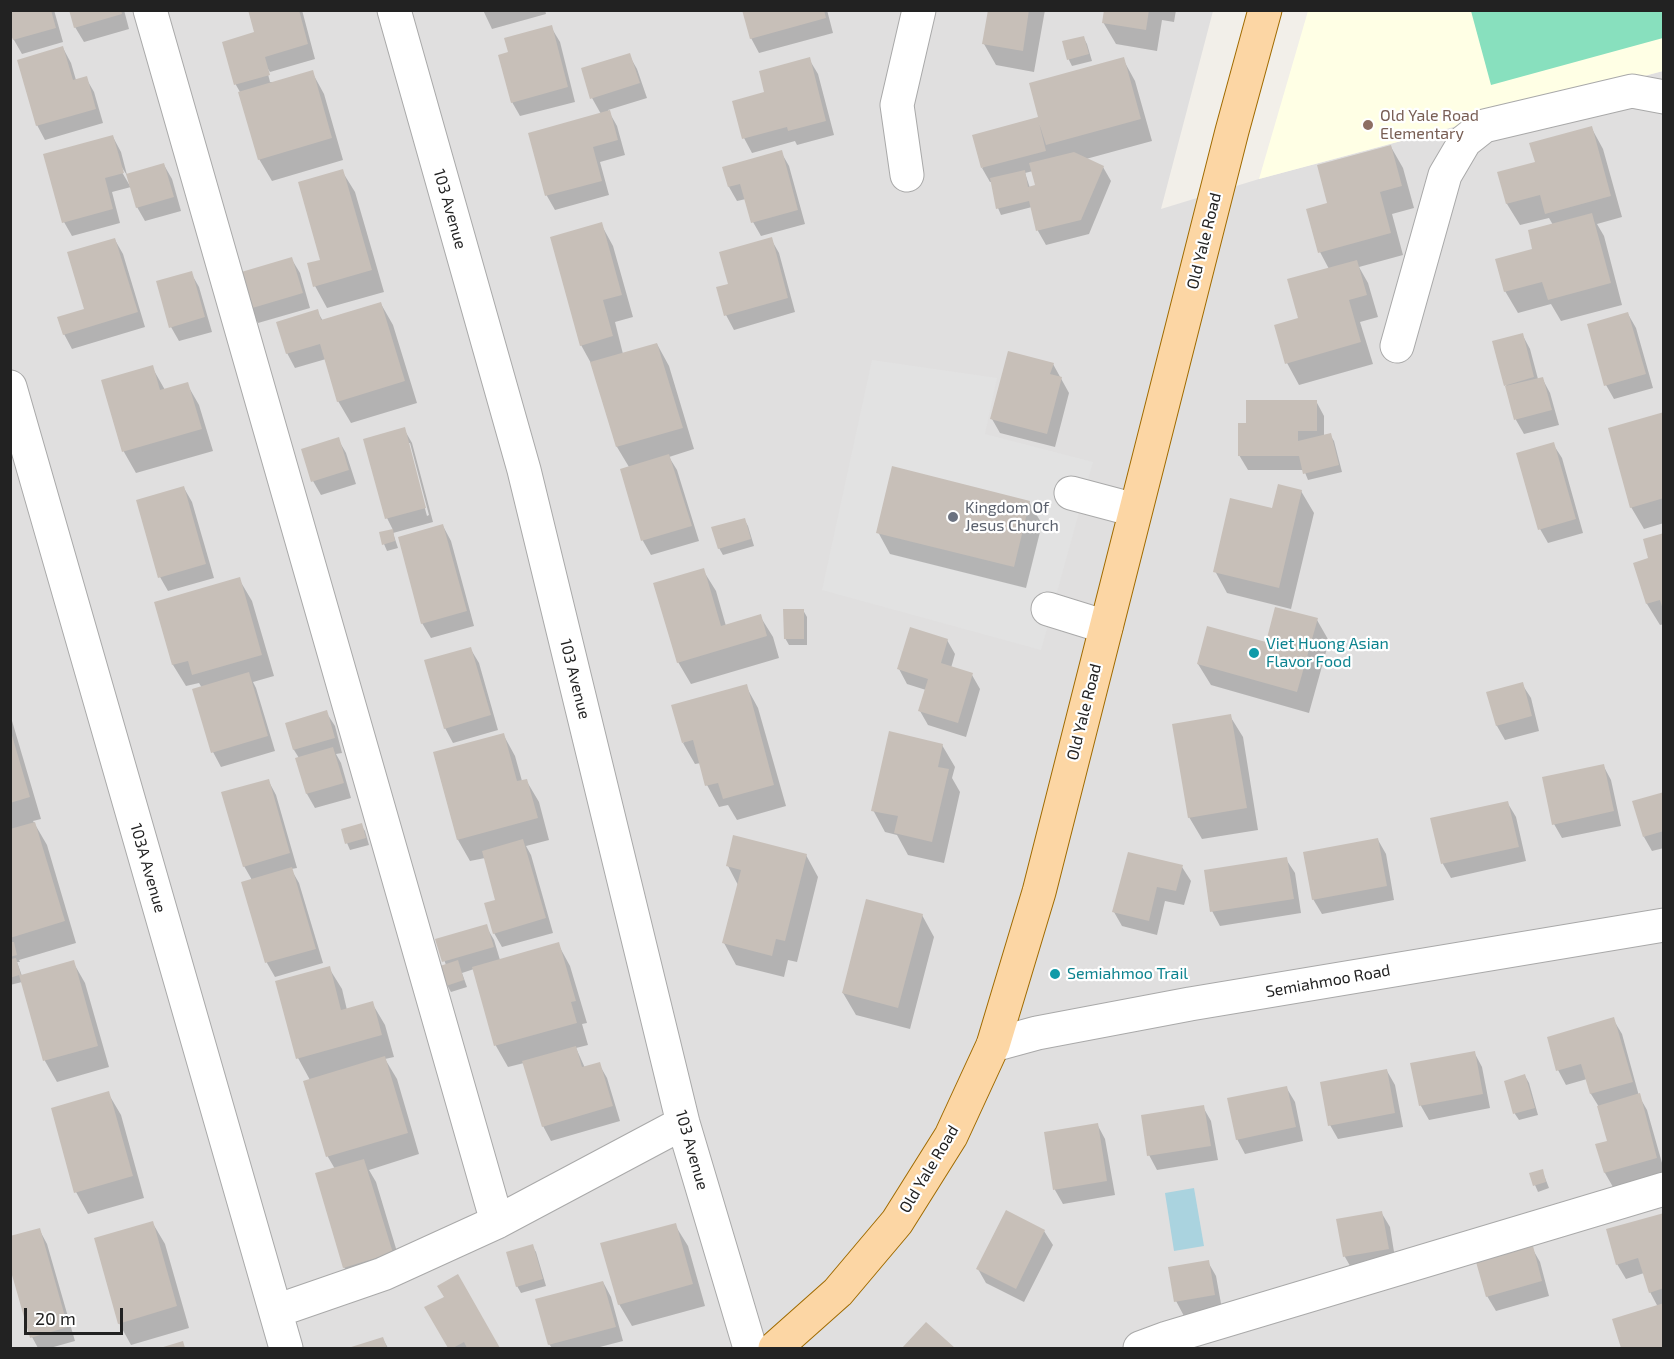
<!DOCTYPE html>
<html>
<head>
<meta charset="utf-8">
<style>
  body { margin:0 }
  #map { position:relative; width:1674px; height:1359px; overflow:hidden; background:#f2efe9; font-family:"Exo 2",sans-serif }
  canvas { display:block }
  .frame { position:absolute; inset:0; border:12px solid #222; pointer-events:none }
  .scale { position:absolute; left:24px; top:1308px; width:99px; height:27px; box-sizing:border-box; border:3px solid #222; border-top:0; padding-left:8px; font-size:18px; line-height:21px; white-space:nowrap; color:#222; -webkit-text-stroke:4px #fff; paint-order:stroke }
</style>
</head>
<body>
<div id="map">
<canvas width="1674" height="1359"></canvas>
<div class="frame"></div>
<div class="scale">20 m</div>
</div>
<script>
const c = document.querySelector('canvas').getContext('2d');
c.lineJoin = 'round';
function paint(path, color) { c.fillStyle = color; c.fill(path, 'evenodd'); }
function stroke(path, color, width, dash) { c.strokeStyle = color; c.lineWidth = width; c.lineCap = dash ? 'butt' : 'round'; c.setLineDash(dash || []); c.stroke(path); }
function drawText(font, color, halo, rows, align = 'center') {
  c.font = font + ' "Exo 2",sans-serif'; c.lineWidth = 4.5; c.setLineDash([]); c.textBaseline = 'middle'; c.strokeStyle = halo; c.fillStyle = color; for (const [text, x, y, turn = 0] of rows) {
    c.save(); c.translate(x, y); c.rotate((+turn || 0) * Math.PI / 180); c.textAlign = isNaN(turn) ? turn : align; if (halo) c.strokeText(text, 0, 0); c.fillText(text, 0, 0); c.restore();
  }
}
const residential = new Path2D(`
  M10,11H1213L1161,209L1259,179L1663,71V1348H11Z`);
const education = new Path2D(`
  M1308,11H1663V71L1259,179Z`);
const pitch = new Path2D(`
  M1471,11H1663V38L1491,85Z`);
const parking = new Path2D(`
  M872,360L997,378L985,434L1093,462L1041,650L822,590Z`);
const water = new Path2D(`
  M1194,1188L1204,1246L1174,1251L1165,1193Z`);
const shadow = new Path2D(`
  M10,10H54L63,42L22,54L14,40L10,27Z
  M71,10H124L129,29L84,42L75,27Z
  M249,10H302L315,59L270,72L266,66L270,82H273V83L312,72L324,94L343,160L272,181L259,159L240,92L236,85L224,43L256,33Z
  M483,10H545L546,14L492,29Z
  M743,10H827L833,33L759,53L751,38Z
  M989,10H1045L1034,72L996,65L984,44Z
  M1105,10H1176L1174,22L1162,20L1157,51L1116,44L1103,22Z
  M551,27L560,42L575,102L520,116L512,102L509,54Z
  M1083,37L1087,44L1092,61L1072,66L1069,60L1064,43Z
  M63,48L71,63L76,80L86,78L94,92L103,123L45,140L37,125Z
  M629,55L637,69L647,98L608,110L617,126L625,155L600,162L609,195L555,210L547,196L530,134L601,114L592,98Z
  M809,59L818,74L834,135L797,145L795,141L752,153L744,138L766,93Z
  M1123,59L1135,81L1152,141L1086,159L1103,167L1111,181L1089,234L1046,245L1038,231L1032,207L1001,215L998,208L992,182H990L982,168L1036,119L1041,127ZM1033,171L1036,186L1030,188L1025,173Z
  M1591,127L1603,149L1622,217L1597,224L1604,236L1622,305L1561,321L1551,304L1518,313L1505,291L1553,225L1549,218L1520,225L1507,204L1499,173L1537,163Z
  M113,137L121,152L127,175L164,165L172,179L181,211L145,221L137,207L131,187L112,192L120,223L72,236L64,222ZM121,166L130,180V186L119,167Z
  M1391,147L1403,168L1414,208L1392,214L1403,255L1359,267L1368,283L1378,317L1360,322L1373,364L1299,385L1287,363L1300,319L1329,269L1320,252Z
  M781,152L789,166L805,224L761,236L753,222L746,199L737,201L729,187L724,168Z
  M342,171L355,192L384,292L327,308L315,286Z
  M601,224L613,246L633,317L615,322L623,354L657,344L669,366L694,449L669,457L677,470L699,541L651,555L643,541L621,470L629,467L617,447L592,365L581,345Z
  M771,239L779,253L795,312L734,330L726,315L729,285Z
  M115,240L123,254L145,327L72,349L64,334L86,310Z
  M291,258L300,273L310,308L258,323L250,308Z
  M191,273L199,287L212,332L179,341L171,327Z
  M381,304L393,325L417,403L351,423L338,401L326,359L295,368L287,353L317,311L323,321Z
  M1628,314L1636,328L1653,388L1614,399L1606,385Z
  M1522,334L1530,349L1538,379L1542,378L1550,393L1559,425L1524,434L1516,420L1494,342Z
  M1053,364L1069,393L1055,447L1000,433L992,419Z
  M152,367L165,390L187,384L199,405L213,451L136,473L124,452L103,381Z
  M1316,401L1324,416V436L1330,435L1334,441L1342,472L1308,480L1304,470H1248L1239,455L1248,425Z
  M1664,414V523L1644,529L1631,507Z
  M404,429L412,443L433,522L393,533L398,548L387,551L384,544L381,533L393,530L387,518ZM407,443H410L429,515L427,516Z
  M338,439L346,453L356,484L321,495L313,481Z
  M1553,444L1562,458L1583,533L1548,543L1540,529Z
  M184,488L192,502L214,578L168,591L160,577Z
  M1301,491L1314,513L1291,609L1227,593L1215,571L1273,510Z
  M1029,502L1042,524L1026,588L890,554L878,532Z
  M744,519L748,526L754,546L723,555L719,548Z
  M443,526L451,541L474,626L431,638L422,623Z
  M1664,535V624L1660,625L1647,604L1635,564L1650,559Z
  M703,570L716,591L726,626L760,616L773,637L779,658L691,684L678,662Z
  M239,579L252,601L274,676L253,682L256,688L275,751L221,767L213,752L202,688L199,683L186,686L173,665L156,603Z
  M803,610L807,617V645H789L785,638Z
  M1317,620L1329,641L1309,713L1211,685L1198,664L1267,644Z
  M947,640L955,654L951,668L972,675L980,689L966,737L928,725L920,711L926,690L907,684L899,669Z
  M470,648L479,663L498,730L453,743L445,728Z
  M1522,684L1531,698L1539,731L1505,740L1497,726L1488,693Z
  M746,686L758,708L786,806L737,820L728,805L719,807L707,785L701,763L695,764L683,743Z
  M326,712L335,726L342,753L336,754L341,763L351,798L315,808L307,794L297,759L299,758L294,750L286,724Z
  M10,714L41,819L33,821L47,845L76,943L19,960L20,962H17L22,976L73,962L85,983L109,1067L57,1082L45,1061L22,982L10,985V944H12L10,940Z
  M1230,716L1243,737L1258,830L1202,839L1189,817Z
  M503,734L515,756L522,781L526,780L539,802L549,840L526,846L531,855L553,933L502,947L494,933L497,901L485,858L470,861L458,840L434,753Z
  M942,745L955,767L952,778L960,792L944,863L908,855L897,835L885,832L873,810Z
  M1603,765L1611,780L1621,826L1562,838L1554,824Z
  M268,780L276,795L297,868L291,869L299,883L323,963L275,977L267,963L243,883L252,880L244,866Z
  M1664,794V848L1652,851L1644,837Z
  M1507,802L1516,817L1526,861L1451,878L1443,864L1432,820Z
  M361,825L365,831L369,845L350,850L347,843Z
  M1378,840L1386,854L1394,900L1322,914L1313,899Z
  M806,855L818,877L797,962L788,960L784,977L736,965L724,943L738,885L728,866Z
  M1286,859L1295,873L1301,913L1220,926L1212,911Z
  M1182,867L1191,881L1184,905L1165,901L1157,935L1122,926L1114,912Z
  M922,915L934,937L910,1029L856,1015L843,993Z
  M486,926L494,940L500,960L558,944L570,966L587,1023L582,1024L588,1045L576,1048L585,1068L599,1064L607,1078L620,1121L551,1141L543,1126L524,1063L508,1067L496,1046L474,969L462,973L467,987L451,992L447,985L446,965L437,940Z
  M329,968L342,989L347,1010L372,1003L385,1025L394,1057L385,1059L397,1079L419,1154L369,1170L376,1182L404,1275L357,1289L344,1267L335,1169L328,1157L304,1082L310,1080L298,1058Z
  M1613,1019L1622,1034L1639,1096L1647,1110L1664,1170V1173L1613,1187L1605,1173L1597,1145L1609,1142L1599,1107L1591,1094L1587,1079L1566,1085L1558,1070Z
  M1474,1052L1482,1067L1490,1108L1429,1120L1421,1106L1412,1065Z
  M1387,1071L1395,1085L1403,1127L1338,1139L1330,1125Z
  M1525,1076L1529,1083L1538,1115L1519,1120L1515,1114L1506,1082Z
  M1286,1087L1295,1102L1303,1141L1245,1154L1237,1139Z
  M108,1093L121,1115L144,1198L88,1214L76,1192Z
  M1203,1107L1211,1121L1218,1160L1157,1170L1149,1155Z
  M1097,1124L1105,1139L1115,1195L1063,1204L1055,1190L1045,1133Z
  M1542,1170L1549,1188L1538,1192L1535,1185Z
  M1381,1212L1390,1227L1396,1264L1353,1271L1345,1257L1338,1220Z
  M1664,1214V1348H1622L1614,1320L1658,1307L1650,1292L1644,1273L1626,1279L1617,1264Z
  M152,1222L165,1244L189,1328L131,1345L119,1323Z
  M675,1225L688,1246L705,1306L632,1326L619,1304Z
  M39,1229L47,1244L75,1341L50,1348H38L32,1337Z
  M1044,1231L1053,1245L1024,1302L986,1283L978,1269Z
  M532,1246L536,1252L546,1286L521,1293L517,1286Z
  M1532,1248L1540,1262L1549,1296L1496,1311L1487,1296Z
  M1208,1262L1216,1276L1222,1309L1184,1316L1176,1301Z
  M457,1276L499,1348H450L426,1308L445,1297Z
  M603,1282L611,1297L623,1341L596,1348H552L549,1344Z
  M926,1324L952,1348H904Z
  M383,1339L388,1348H351Z`);
const building = new Path2D(`
  M10,10H51L56,28L13,40L10,32Z
  M69,10H121L122,14L74,28Z
  M248,10H299L308,44L265,57L270,75L234,85L222,42L254,32Z
  M742,10H824L826,18L750,39Z
  M988,10H1029L1023,51L982,44Z
  M1104,10H1149L1146,30L1102,23Z
  M552,25L568,87L511,103L498,55L508,52L504,38Z
  M1084,36L1089,54L1067,60L1062,41Z
  M63,46L73,80L87,76L96,109L36,126L17,60Z
  M630,53L640,83L590,99L581,68Z
  M810,57L826,121L788,131L787,127L742,139L732,101L764,92L759,71Z
  M1124,57L1141,119L1046,145L1039,123L1046,151L981,168L972,135L1038,117L1029,83Z
  M313,70L332,138L258,160L238,92Z
  M610,110L618,140L593,147L602,181L545,196L528,133Z
  M1592,126L1611,196L1545,214L1540,195L1506,204L1497,172L1535,162L1529,143Z
  M113,135L124,173L105,178L113,209L62,223L43,154Z
  M1391,145L1402,186L1380,192L1391,233L1318,253L1306,209L1327,203L1317,165Z
  M782,150L798,210L751,223L740,184L728,187L722,167Z
  M1074,152L1104,166L1081,220L1036,231L1029,201L996,209L990,178L1025,170L1028,187L1035,185L1029,163Z
  M164,163L174,197L136,208L126,174Z
  M343,169L372,270L313,287L307,263L320,260L298,182Z
  M1592,213L1611,283L1548,300L1542,282L1504,292L1495,259L1532,249L1528,230Z
  M602,222L622,295L603,300L613,336L580,346L550,237Z
  M772,237L788,298L724,316L716,287L728,284L719,252Z
  M115,238L138,312L63,335L57,317L84,309L67,252Z
  M292,257L303,293L249,309L238,273Z
  M1357,260L1367,295L1349,300L1361,342L1285,364L1274,325L1298,318L1287,279Z
  M192,271L205,317L169,328L156,281Z
  M381,302L405,381L337,402L320,344L286,354L276,322L318,309L321,320Z
  M1628,312L1646,374L1604,386L1587,324Z
  M1523,333L1534,377L1504,386L1492,341Z
  M657,343L683,428L616,447L590,362Z
  M1008,351L1054,363L1050,374L1062,377L1047,434L990,419Z
  M153,365L160,390L188,382L202,429L122,452L101,380Z
  M1543,377L1552,410L1514,420L1505,386Z
  M1246,400H1317V431H1298V441L1331,433L1339,465L1303,474L1299,456H1238V423H1246Z
  M1664,412V498L1630,508L1608,428Z
  M405,427L426,508L385,519L363,439Z
  M339,437L349,470L311,482L301,449Z
  M1554,442L1576,519L1538,530L1516,453Z
  M669,454L692,526L641,541L620,469Z
  M892,466L1030,501L1014,567L876,533Z
  M1278,484L1302,490L1279,588L1213,572L1230,498L1272,508Z
  M184,486L206,564L158,578L136,500Z
  M745,518L751,539L718,549L711,527Z
  M443,524L467,611L421,624L398,537Z
  M393,529L395,541L382,545L379,532Z
  M1664,533V610H1663L1660,600L1646,604L1633,563L1648,558L1643,539Z
  M704,568L721,626L761,614L767,636L677,663L653,583Z
  M240,577L262,655L192,675L188,661L172,665L154,602Z
  M1275,607L1318,618L1297,692L1197,664L1207,626L1266,642Z
  M783,609H804V639H784Z
  M910,627L948,639L941,663L973,673L958,723L918,711L928,679L897,669Z
  M471,647L491,715L444,729L424,660Z
  M249,672L268,736L211,753L192,689Z
  M1523,682L1532,716L1496,726L1486,692Z
  M747,684L774,785L723,799L718,783L705,786L693,740L682,743L671,705Z
  M327,710L335,738L293,750L285,723Z
  M1231,714L1247,808L1188,818L1172,724Z
  M889,731L943,744L938,767L949,769L932,842L894,833L898,816L871,811Z
  M11,732L30,797L10,803V733Z
  M504,733L517,781L527,779L538,818L457,840L433,752Z
  M333,747L344,783L306,794L295,758Z
  M1604,764L1614,811L1552,825L1542,777Z
  M269,779L290,853L243,867L221,792Z
  M1664,792V831L1643,837L1632,801Z
  M1508,801L1519,847L1441,864L1430,818Z
  M35,822L65,921L10,938V829Z
  M362,823L366,838L345,844L341,829Z
  M733,835L807,854L785,941L776,939L772,956L722,943L741,870L726,866Z
  M1378,838L1387,886L1312,900L1303,852Z
  M523,839L546,918L493,934L484,903L495,900L482,851Z
  M1128,852L1183,865L1176,891L1157,887L1149,921L1112,912Z
  M1287,857L1294,899L1210,912L1204,870Z
  M292,867L316,949L265,963L241,882Z
  M866,899L923,914L898,1008L842,993Z
  M487,924L494,947L442,962L435,939Z
  M10,942H14L17,955L10,957Z
  M559,942L576,1001L571,1002L577,1023L494,1046L472,967Z
  M16,958L21,975L74,960L98,1046L43,1061L19,975L10,978V959Z
  M458,960L464,980L446,986L440,966Z
  M330,966L341,1010L373,1001L382,1035L296,1059L275,981Z
  M1614,1017L1633,1082L1590,1094L1581,1064L1556,1071L1547,1037Z
  M576,1046L582,1067L600,1062L613,1106L542,1127L522,1061Z
  M1475,1051L1483,1094L1419,1106L1410,1063Z
  M385,1056L408,1133L326,1157L303,1081Z
  M1387,1069L1395,1113L1328,1126L1320,1082Z
  M1525,1074L1535,1108L1513,1114L1504,1081Z
  M1287,1086L1296,1127L1236,1140L1227,1098Z
  M109,1091L133,1176L74,1193L51,1108Z
  M1640,1093L1657,1158L1604,1173L1595,1144L1607,1141L1597,1106Z
  M1204,1105L1211,1146L1147,1156L1141,1115Z
  M1098,1123L1107,1181L1053,1190L1044,1132Z
  M364,1159L393,1253L343,1268L315,1173Z
  M1543,1169L1546,1182L1533,1186L1529,1173Z
  M1006,1210L1045,1230L1016,1289L976,1269Z
  M1382,1211L1389,1249L1343,1257L1336,1219Z
  M1664,1213V1288L1649,1293L1638,1258L1616,1265L1606,1229Z
  M153,1221L177,1306L118,1324L94,1238Z
  M676,1223L693,1284L618,1305L600,1243Z
  M40,1228L68,1327L30,1338L10,1268V1236Z
  M533,1244L543,1279L516,1287L506,1252Z
  M1533,1246L1542,1281L1486,1297L1476,1262Z
  M1209,1260L1215,1295L1174,1302L1168,1267Z
  M458,1274L500,1348H467L464,1342L453,1348H448L424,1307L444,1297L437,1286Z
  M603,1281L616,1327L548,1345L535,1299Z
  M1664,1303V1348H1621L1612,1319Z
  M926,1322L955,1348H902Z
  M383,1337L387,1348H348Z
  M183,1341L185,1348H160Z`);
const minor = new Path2D(`
  M150,10L497,1222
  M394,10L524,470L683,1123L750,1348
  M907,175L897,105L919,10
  M1397,346L1445,175L1465,141L1484,126L1632,91L1664,97
  M10,387L286,1348
  M1071,493L1135,510
  M1048,609L1106,627
  M993,1045L1037,1033L1190,1004L1664,925
  M276,1311L383,1274L497,1222L683,1123
  M1140,1348L1167,1338L1664,1189`);
const major = new Path2D(`
  M775,1348L838,1292L897,1222L951,1136L993,1045L1039,892L1232,131L1265,10`);
const markers = [
  [1368,125,6,"#8d6e63"],
  [953,517,6,"#6b7280"],
  [1254,653,6,"#0f9aa8"],
  [1055,974,6,"#0f9aa8"]
];
const educationNames = [
  ["Old Yale Road",1380,116],
  ["Elementary",1380,134]
];
const streetNames = [
  ["103 Avenue",450,209,74],
  ["Old Yale Road",1204,241,-76],
  ["103 Avenue",575,679,76],
  ["Old Yale Road",1084,712,-76],
  ["103A Avenue",148,868,74],
  ["Semiahmoo Road",1328,981,-10],
  ["103 Avenue",692,1150,74],
  ["Old Yale Road",929,1169,-59]
];
const worshipNames = [
  ["Kingdom Of",965,508],
  ["Jesus Church",965,526]
];
const cultureNames = [
  ["Viet Huong Asian",1266,644],
  ["Flavor Food",1266,662],
  ["Semiahmoo Trail",1067,974]
];
paint(residential, '#e0dfdf');
paint(education, '#ffffe5');
paint(pitch, '#88e0be');
paint(parking, '#e2e2e2');
paint(water, '#aad3df');
paint(shadow, '#0003');
paint(building, '#c7bfb8');
stroke(minor, '#a9a9a9', 35);
stroke(major, '#a06b00', 35);
stroke(minor, '#fff', 33);
stroke(major, '#fcd6a4', 33);
for (const [x, y, r, color] of markers) { const dot = new Path2D(); dot.arc(x, y, r, 0, 2 * Math.PI); c.fillStyle = color; c.fill(dot); stroke(dot, '#fff', 2); }
drawText('16px', '#785e54', '#fff', educationNames, 'left');
drawText('16px', '#222', '#fff', streetNames);
drawText('16px', '#5b616d', '#fff', worshipNames, 'left');
drawText('16px', '#0d838f', '#fff', cultureNames, 'left');
</script>
</body>
</html>
